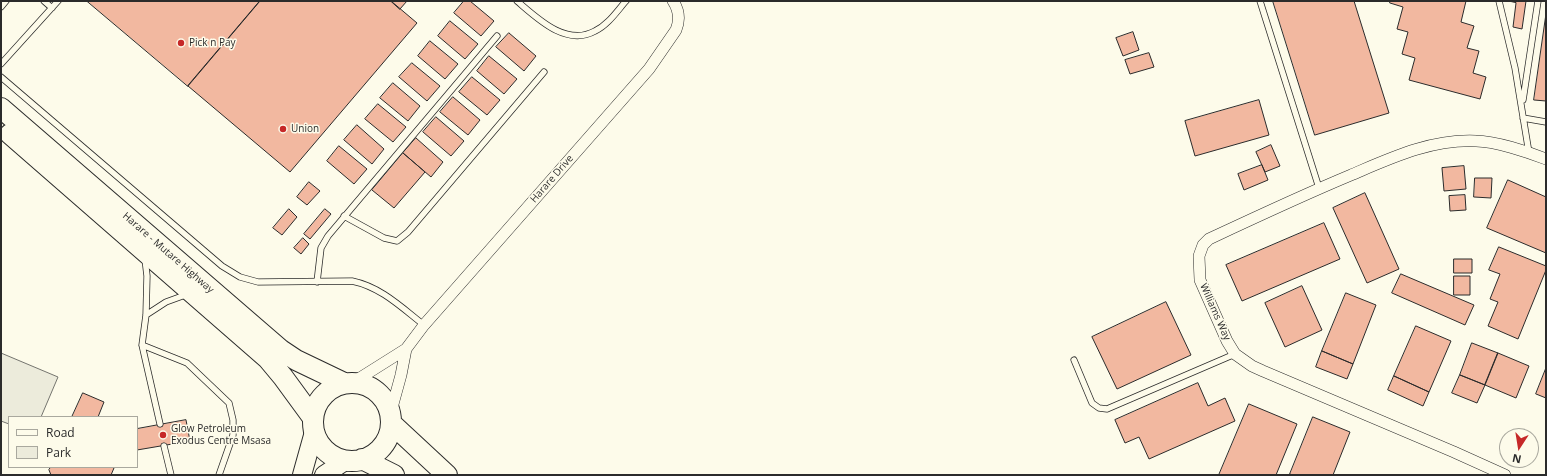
<!DOCTYPE html>
<html>
<head>
<meta charset="utf-8">
<style>
  body { margin:0 }
  #map { position:relative; width:1547px; height:476px; overflow:hidden; background:#fdfbea; font-family:"Open Sans",sans-serif }
  canvas { display:block }
  .frame { position:absolute; inset:0; border:2px solid #2b2b2b; pointer-events:none }
  .legend { position:absolute; left:8px; top:416px; width:130px; height:52px; box-sizing:border-box; background:#fdfbea; border:1px solid #a9a89e; margin:0; padding:5px 7px; list-style:none; font-size:12px; color:#2b2b2b }
  .legend li { display:flex; align-items:center; gap:8px; height:20px }
  .legend b { width:20px; border:1px solid #a9a89e }
  .north { position:absolute; left:1499px; top:428px; width:40px; height:40px; box-sizing:border-box; background:#fdfbea; border:1px solid #a9a89e; border-radius:50%; rotate:192deg; font-size:11px; font-weight:700; line-height:16px; text-align:center; color:#2b2b2b }
  .north::after { content:''; display:block; margin:auto; width:14px; height:18px; background:#c62828; clip-path:polygon(50% 0,100% 100%,50% 72%,0 100%) }
</style>
</head>
<body>
<div id="map">
<canvas width="1547" height="476"></canvas>
<div class="frame"></div>
<ul class="legend">
<li><b style="height:5px;background:#fdfbea"></b>Road</li>
<li><b style="height:11px;background:#ecebdb"></b>Park</li>
</ul>
<div class="north">N</div>
</div>
<script>
const c = document.querySelector('canvas').getContext('2d');
c.lineJoin = 'round';
function paint(path, color) { c.fillStyle = color; c.fill(path, 'evenodd'); }
function stroke(path, color, width, dash) { c.strokeStyle = color; c.lineWidth = width; c.lineCap = dash ? 'butt' : 'round'; c.setLineDash(dash || []); c.stroke(path); }
function drawText(font, color, halo, rows, align = 'center') {
  c.font = font + ' "Open Sans",sans-serif'; c.lineWidth = 3; c.setLineDash([]); c.textBaseline = 'middle'; c.strokeStyle = halo; c.fillStyle = color; for (const [text, x, y, turn = 0] of rows) {
    c.save(); c.translate(x, y); c.rotate((+turn || 0) * Math.PI / 180); c.textAlign = isNaN(turn) ? turn : align; if (halo) c.strokeText(text, 0, 0); c.fillText(text, 0, 0); c.restore();
  }
}
const green = new Path2D(`
  M1,353L58,377L41,417H9V424L1,421Z`);
const building = new Path2D(`
  M87,1H260L188,86Z
  M260,1H391L417,23L290,172L188,86Z
  M391,1H407L400,9Z
  M464,1H470L494,21L481,36L454,13Z
  M1273,1H1354L1389,113L1315,135Z
  M1390,1H1466L1461,22L1474,26L1467,48L1479,51L1473,73L1486,77L1480,99L1409,80L1415,58L1402,54L1408,32L1397,29L1403,7L1390,3Z
  M1509,1H1526L1522,29L1513,27L1516,3Z
  M1546,14V101L1534,100Z
  M450,21L478,44L465,59L438,36Z
  M1133,32L1139,50L1123,56L1116,38Z
  M509,33L536,56L524,71L496,47Z
  M430,41L458,64L445,79L418,56Z
  M1149,53L1154,67L1130,74L1125,60Z
  M489,56L517,79L504,94L477,71Z
  M412,63L440,86L427,101L399,77Z
  M472,77L500,100L487,115L459,92Z
  M393,83L420,106L408,121L380,98Z
  M453,97L480,120L468,135L440,112Z
  M1259,100L1269,135L1195,156L1185,121Z
  M378,104L406,127L393,142L365,119Z
  M436,117L464,141L451,156L423,132Z
  M357,125L384,149L372,164L344,140Z
  M416,138L443,162L431,177L403,153Z
  M1271,145L1280,166L1265,172L1256,152Z
  M339,146L367,169L354,184L327,161Z
  M403,153L425,172L394,208L372,190Z
  M1262,165L1268,180L1244,190L1238,174Z
  M1464,166L1466,189L1444,191L1442,168Z
  M1475,178H1492L1491,198L1474,197Z
  M1508,180L1546,197V253L1487,228Z
  M309,182L320,191L307,205L297,197Z
  M1365,193L1399,269L1367,283L1333,208Z
  M1465,195L1466,210L1450,211L1449,196Z
  M289,209L297,217L282,235L273,228Z
  M325,209L331,214L310,239L304,234Z
  M1324,223L1340,259L1242,301L1226,265Z
  M303,238L309,244L301,254L294,248Z
  M1499,247L1546,266V270L1518,339L1488,326L1498,302L1490,299L1500,274L1489,270Z
  M1454,259H1472V273H1454Z
  M1401,274L1474,305L1465,325L1392,293Z
  M1454,276H1470V295H1454Z
  M1302,286L1322,330L1285,347L1265,303Z
  M1346,293L1376,305L1353,364L1322,351Z
  M1166,302L1191,355L1117,389L1092,337Z
  M1416,326L1451,341L1429,392L1394,376Z
  M1472,343L1498,353L1485,385L1460,375Z
  M1322,351L1353,364L1347,379L1316,367Z
  M1498,353L1529,366L1516,398L1485,385Z
  M1546,368V398L1536,394Z
  M1460,375L1485,385L1477,403L1452,393Z
  M1394,376L1429,392L1423,406L1388,390Z
  M1198,383L1208,406L1225,398L1235,421L1149,459L1139,437L1125,443L1115,420Z
  M83,393L104,402L98,417H72Z
  M1249,404L1297,424L1276,475H1219Z
  M1313,417L1350,432L1333,475H1293L1290,474Z
  M186,420L190,441L137,450V429Z
  M51,467H112L114,468L111,475H51L49,470Z`);
const lane = new Path2D(`
  M44,1L52,8
  M517,1C537,18 566,47 595,31C608,25 617,11 626,1
  M1260,1L1319,188
  M1499,1L1515,68L1529,153
  M1,7L6,1
  M1,64L58,1
  M1,77L222,266L240,277L258,282L352,281C381,287 401,307 424,325
  M1523,100L1538,1
  M1523,118L1546,122
  M344,216L384,238L397,241L408,232L544,72
  M145,259L147,276L146,315L142,345L160,424
  M317,282L321,248L328,236L497,36
  M146,315L166,302L188,294
  M142,345L187,363L229,403L233,420V435L219,475
  M1074,360L1092,403L1099,408L1107,409L1235,354
  M164,446L171,475`);
const street = new Path2D(`
  M352,383L406,349L424,325L649,69L676,30C680,20 679,10 673,1
  M390,415L401,375L406,349
  M1505,475L1454,452L1263,371L1252,366L1235,354L1227,341L1200,280L1199,256L1203,245L1209,239C1256,217 1303,195 1351,175C1391,158 1431,139 1476,141C1495,141 1528,152 1546,159`);
const primary = new Path2D(`
  M302,475L314,432
  M324,475L345,461`);
const highway = new Path2D(`
  M1,108L281,350L296,360L344,383
  M10,134L268,359L283,377L313,418
  M313 422a39 39 0 1 1 78 0a39 39 0 1 1-78 0Z
  M391,423L447,475
  M362,459L394,475`);
const markers = [
  [181,43,4,"#c62828"],
  [283,129,4,"#c62828"],
  [163,435,4,"#c62828"]
];
const poiNames = [
  ["Pick n Pay",189,43],
  ["Union",291,129],
  ["Glow Petroleum",171,429],
  ["Exodus Centre Msasa",171,441]
];
const streetNames = [
  ["Harare Drive",552,179,-49],
  ["Harare - Mutare Highway",168,253,41],
  ["Williams Way",1215,312,66]
];
paint(green, '#ecebdb');
stroke(green, '#74746e', 1);
paint(building, '#f2b8a0');
stroke(building, '#2b2b2b', 1);
stroke(lane, '#2b2b2b', 7);
stroke(street, '#2b2b2b', 12);
stroke(primary, '#2b2b2b', 20);
stroke(highway, '#2b2b2b', 22);
stroke(lane, '#fdfbea', 5.5);
stroke(street, '#fdfbea', 11);
stroke(primary, '#fdfbea', 18);
stroke(highway, '#fdfbea', 20);
for (const [x, y, r, color] of markers) { const dot = new Path2D(); dot.arc(x, y, r, 0, 2 * Math.PI); c.fillStyle = color; c.fill(dot); stroke(dot, '#fdfbea', 1.5); }
drawText('10px', '#2b2b2b', '#fdfbea', poiNames, 'left');
drawText('10px', '#2b2b2b', '#fdfbea', streetNames);
</script>
</body>
</html>
